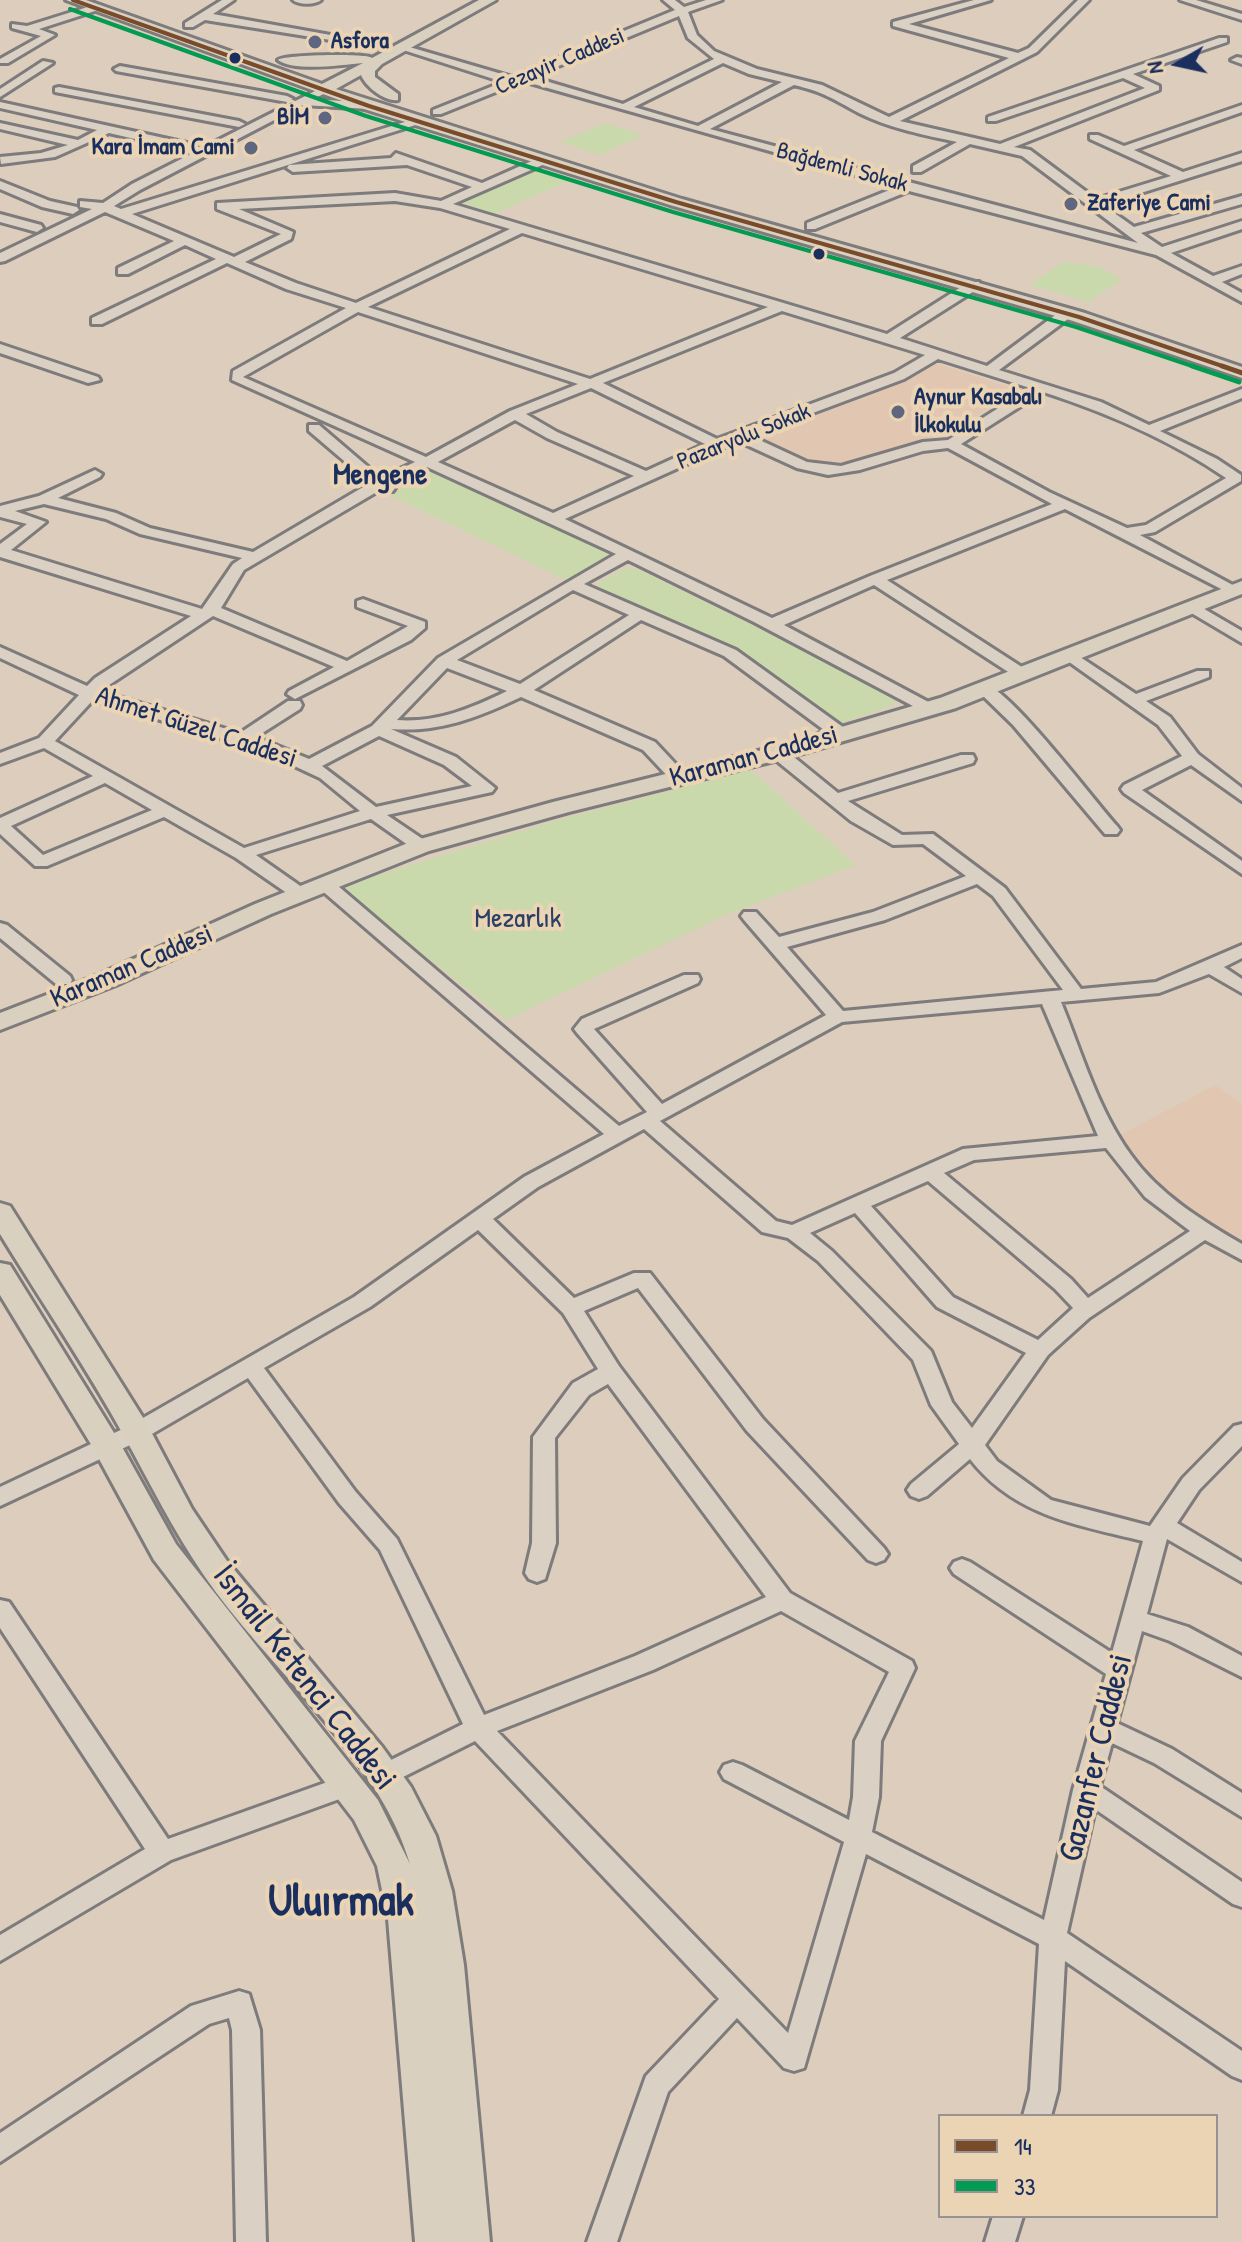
<!DOCTYPE html>
<html>
<head>
<meta charset="utf-8">
<style>
  body { margin:0 }
  #map { position:relative; width:1242px; height:2242px; overflow:hidden; background:#ddcdbc; font-family:"Patrick Hand",sans-serif }
  canvas { display:block }
  .legend { position:absolute; left:938px; top:2114px; width:280px; height:104px; box-sizing:border-box; background:#ebd4b4; border:2px solid #989292; margin:0; padding:10px 14px; list-style:none; font-size:24px; color:#1b2f5e }
  .legend li { display:flex; align-items:center; gap:16px; height:40px }
  .legend b { width:40px; border:2px solid #989292 }
  .north { position:absolute; left:1138px; top:24px; width:80px; height:80px; -webkit-text-stroke:6px #ebd4b4; paint-order:stroke; rotate:261deg; font-size:22px; font-weight:700; line-height:32px; text-align:center; color:#1b2f5e }
  .north::after { content:''; display:block; margin:auto; width:28px; height:36px; background:#1b2f5e; clip-path:polygon(50% 0,100% 100%,50% 72%,0 100%) }
</style>
</head>
<body>
<div id="map">
<canvas width="1242" height="2242"></canvas>
<ul class="legend">
<li><b style="height:10px;background:#7a4b2a"></b>14</li>
<li><b style="height:10px;background:#039a52"></b>33</li>
</ul>
<div class="north">N</div>
</div>
<script>
const c = document.querySelector('canvas').getContext('2d');
c.lineJoin = 'round';
function paint(path, color) { c.fillStyle = color; c.fill(path, 'evenodd'); }
function stroke(path, color, width, dash) { c.strokeStyle = color; c.lineWidth = width; c.lineCap = dash ? 'butt' : 'round'; c.setLineDash(dash || []); c.stroke(path); }
function drawText(font, color, halo, rows, align = 'center') {
  c.font = font + ' "Patrick Hand",sans-serif'; c.lineWidth = 8; c.setLineDash([]); c.textBaseline = 'middle'; c.strokeStyle = halo; c.fillStyle = color; for (const [text, x, y, turn = 0] of rows) {
    c.save(); c.translate(x, y); c.rotate((+turn || 0) * Math.PI / 180); c.textAlign = isNaN(turn) ? turn : align; if (halo) c.strokeText(text, 0, 0); c.fillText(text, 0, 0); c.restore();
  }
}
const built = new Path2D(`
  M926,364H938L1009,387L1011,394L953,431L829,466L817,465L758,440V434L890,383H900Z
  M1215,1085L1242,1104V1244L1172,1196L1118,1136Z`);
const green = new Path2D(`
  M605,123L644,135L599,155L561,142Z
  M531,167L572,179L494,214L458,201Z
  M1063,262L1100,267L1122,279L1089,302L1030,285Z
  M437,472L608,552L607,561L566,580L391,496L422,473Z
  M627,567L640,570L894,695V705L838,724L738,651L601,592L598,583Z
  M751,770L856,865L723,916L506,1020L339,887L561,819Z`);
const minor = new Path2D(`
  M222,0H234L213,14L392,46L387,49L205,20L193,27H185V23Z
  M293,0H321C315,5 299,5 293,0Z
  M663,0H675L684,7L706,0H722L688,12L697,35L714,51L757,69L822,85L889,117L1009,58L893,26V22L974,0H991L909,24L1018,53L1029,48L1078,0H1089L1037,52L900,121L1000,144L1145,88L1123,78L996,121H988V117L1219,38H1227V42L1133,74L1159,86V90L1014,147L1030,150L1096,199L1171,176L1090,139V135H1098L1124,146L1242,105V112L1134,150L1183,172L1242,153V161L1103,205L1134,227L1242,196V204L1141,233L1162,247L1242,221V229L1171,253L1213,276L1242,266V274L1222,282L1242,293V302L1156,255L909,191L815,229H807V223L897,187L523,81L441,114H433V110L503,82L397,48L406,46L512,77L675,10ZM679,16L688,38L714,59L623,104L532,77ZM723,63L749,74L782,82L698,126L634,107ZM794,85C824,92 833,99 859,113C889,128 924,135 957,142L913,166V172H921L970,144L1022,156L1138,243L710,129Z
  M1180,0H1196L1242,14V20Z
  M94,5L99,8L98,10L39,29L55,35L8,63H0V59L41,36L12,28V24L27,26Z
  M1237,57L1242,58V64L1231,60Z
  M43,61L53,63L0,97V89Z
  M120,66L287,96L293,99L287,102L116,71L114,69Z
  M59,87L239,121L245,124L239,127L55,92V88Z
  M323,87L327,88V92L314,99L369,103L375,106L369,109L303,105L140,190L114,206L121,209L421,117L425,118V122L132,214L234,257L281,234L217,209V203L395,193L441,201L472,187L407,165L293,172L287,168L289,165L391,158L396,153L482,183L543,156L547,157V163L453,204L887,334L969,282H979V288L900,338L987,366L1062,310H1072V316L999,370L1101,402L1149,425L1242,389V398L1160,431L1217,459L1241,475V481L1155,532L1140,535L1242,590L1239,593H1229L1065,509L887,580L1028,671V677H1016L874,585L784,625L934,705L936,709L934,713L928,714L754,622L628,560L584,584L736,650L847,730L849,734L847,738H835L724,656L641,620L534,690L655,742L685,774L688,778L685,782H673L643,750L521,697C479,717 439,733 391,729L456,757L495,788L492,792L387,815L427,842L430,846L427,850H415L371,819L256,855L306,890L309,894L306,898H294L236,858L164,817L47,866H35L0,834V818L93,776L44,748L0,764V753L39,738L79,695L0,658V647L87,686L95,678L191,616L0,557V544L27,524L0,517V506L39,496L95,470L102,474L100,477L58,498L116,513L150,528L253,552L370,483L309,431V425H319L381,478L415,462L232,380L233,371L346,308L286,289L227,263L102,324H92V318L216,259L185,245L128,274H118V268L174,241L105,212L5,261L0,262V253L92,209L80,207V201L103,203L132,184ZM395,201L440,208L510,229L356,303L296,283L245,262L291,239L293,232L239,209ZM522,233L768,307L590,379L368,307ZM782,311L925,355L894,373L717,439L603,383ZM358,312L578,384L510,411L426,457L243,377ZM938,359L1030,388L948,440L923,442L841,466L807,462L751,436L904,379ZM591,388L705,444L646,471L557,432L526,414ZM1043,392C1105,412 1172,441 1226,478L1146,525L1127,528L1049,492L961,444ZM515,420L547,438L634,476L553,513L438,462ZM738,441L797,468L828,475L860,470L923,451L948,448L1052,504L870,576L772,618L565,519ZM427,467L616,554L438,658L372,726L309,759L256,737L300,709L302,705L300,701H288L240,733L100,691L213,616L334,667L289,691L287,694L295,699L411,640L425,628V622L363,599L357,601V607L408,626L347,661L221,608L244,570L380,490L393,491L395,488L391,484ZM44,504L106,519L140,534L242,558L233,564L202,609L11,550L46,522L15,511ZM573,590L629,615L520,684L457,660ZM447,668L507,691C472,708 437,723 397,720ZM93,700L258,749L320,778L360,811L244,848L55,741ZM379,736L444,765L472,786L376,807L322,766ZM105,783L152,810L43,855L11,826Z
  M0,102L191,144L197,148L191,152L109,133L55,157L1,164L0,157L41,153L68,145L0,129V123L78,140L97,130L0,108Z
  M0,181L50,201L77,207L79,210L73,214L42,207L0,189Z
  M0,214L41,225L43,228L37,232L0,222Z
  M0,344L98,377L100,380L88,383L0,353Z
  M1194,603L1242,631V643L1188,611L1186,608Z
  M1071,651L1136,694L1197,671H1209V677L1146,701L1170,717L1198,754L1242,788V801L1191,765L1142,790L1242,861V874L1124,793L1121,789L1124,785L1182,756L1158,725L1065,659L1063,656Z
  M985,684C1012,692 1093,799 1117,826L1120,830L1117,834H1105L1013,725L979,692L977,689Z
  M778,748L784,749L838,793L961,755H973L975,759L973,763L848,801L902,835L933,834L1005,888L1081,989L1156,982L1242,945V958L1224,967L1242,979V993L1209,974L1159,993L1061,1002C1082,1053 1098,1110 1131,1155C1159,1194 1201,1220 1242,1244V1260L1205,1240L1089,1318L1048,1355L985,1445L997,1461L1051,1500L1150,1526L1183,1478L1234,1426L1242,1424V1446L1199,1490L1177,1523L1242,1562V1582L1167,1539L1147,1614L1188,1627L1242,1656V1677L1170,1641L1142,1631L1117,1723L1172,1749L1242,1793V1817L1154,1763L1112,1743L1100,1786L1242,1882V1907L1233,1904L1095,1809L1067,1933L1242,2051V2080L1232,2076L1065,1961L1058,2090L1051,2116H1023L1030,2090L1039,1944L866,1854L804,2068L794,2071L784,2068L737,2018L668,2092L617,2242H587L646,2076L719,1999L475,1741L393,1782L384,1785L375,1782L371,1775L375,1768L463,1724L380,1550L339,1503L248,1378L145,1438L0,1506V1487L129,1426L354,1297L524,1177L604,1134L319,888L316,884L319,880H331L619,1126L647,1112L577,1033L574,1029L582,1019L684,975H698L700,979L698,983L594,1029L662,1104L826,1015L744,920L741,916L744,912H756L779,937L873,912L966,876L923,844L893,845L851,821L772,757L770,753ZM977,884L993,896L1063,990L843,1011L787,947L885,920ZM1042,1004L1098,1136L963,1149L792,1225L776,1221L660,1121L842,1022ZM644,1129L762,1232L788,1238L818,1261L913,1360L931,1405L959,1444L911,1484L907,1490L911,1496L919,1499L927,1496L970,1459C1014,1516 1078,1525 1143,1541L1112,1653L970,1562L962,1559L954,1562L950,1568L954,1574L1106,1674L1073,1790L1044,1920L872,1832L879,1797L881,1741L915,1668L912,1661L790,1593L619,1366L584,1311L638,1288L747,1431L868,1560L876,1563L884,1560L888,1554L884,1548L763,1419L650,1273H634L574,1298L493,1219L538,1187ZM1106,1148L1145,1197L1190,1231L1088,1298L1071,1279L944,1173L974,1160ZM928,1181L1055,1289L1073,1308L1038,1340L953,1297L871,1206ZM855,1213L937,1307L1026,1353L972,1428L952,1402L931,1351L832,1251L810,1233ZM478,1230L563,1313L598,1369L573,1383L533,1437L532,1543L525,1573L529,1579L537,1582L545,1579L556,1543L555,1438L589,1395L608,1384L766,1597L635,1656L484,1715L397,1539L355,1491L264,1368L370,1307ZM781,1611L889,1672L855,1741L853,1797L849,1820L742,1765L733,1762L724,1765L720,1772L724,1779L844,1842L788,2033L497,1731L653,1670Z
  M0,923L7,925L70,976L72,980L70,984H56L0,938Z
  M0,1600L9,1602L168,1839L347,1775L356,1779L360,1786L356,1793L171,1860L0,1961V1935L145,1849L0,1628Z
  M239,1991L249,1994L260,2030L266,2242H236L232,2030L229,2018L209,2024L0,2162V2133L191,2006Z
  M993,2216H1023L1015,2242H985Z`);
const major = new Path2D(`
  M66,0H86L322,84L363,63C342,65 294,72 278,60C284,55 366,53 372,58L479,0H496L382,64L375,71V77L398,94V100C385,102 366,87 361,75L336,89L682,199L1085,313L1242,367V378L1073,321L670,205L364,109Z
  M1242,581V594L956,708L786,758L569,812L429,851L271,914L116,985L0,1030V1013L98,975L255,904L413,841L553,802L770,748L940,698Z
  M0,1203L10,1206L147,1424L192,1509L227,1561L383,1748L411,1787L436,1836L452,1891L464,1965L490,2242H415L388,1919L377,1866L354,1820L154,1560L92,1446L0,1295V1263L10,1265L116,1436L176,1544L378,1800L410,1864C379,1756 265,1666 203,1574C173,1530 150,1483 124,1436C86,1367 41,1301 0,1234Z`);
const bus1Far1 = new Path2D(`
  M73,0L369,106L676,202L1079,317L1228,368`);
const bus1 = new Path2D(`
  M1222,366L1242,373`);
const bus2Far1 = new Path2D(`
  M70,9L366,116L673,212L1076,327L1198,368`);
const bus2 = new Path2D(`
  M1192,366L1239,382`);
const markers = [
  [315,42,8,"#5f667f"],
  [235,58,7,"#1b2f5e"],
  [325,118,8,"#5f667f"],
  [251,148,8,"#5f667f"],
  [1071,204,8,"#5f667f"],
  [819,254,7,"#1b2f5e"],
  [898,412,8,"#5f667f"]
];
const farPoinames = [
  ["Asfora",331,42],
  ["BİM",309,118,"right"],
  ["Kara İmam Cami",235,148,"right"],
  ["Zaferiye Cami",1087,204],
  ["Aynur Kasabalı",914,398],
  ["İlkokulu",914,426]
];
const farStreetnames = [
  ["Cezayir Caddesi",560,62,-23],
  ["Bağdemli Sokak",842,168,15],
  ["Pazaryolu Sokak",744,437,-22]
];
const streetNames = [
  ["Ahmet Güzel Caddesi",196,728,18],
  ["Karaman Caddesi",754,757,-15],
  ["Karaman Caddesi",132,967,-23]
];
const parkNames = [
  ["Mezarlık",518,920]
];
const farDistrictnames = [
  ["Mengene",380,476]
];
const nearStreetnames = [
  ["İsmail Ketenci Caddesi",304,1678,52],
  ["Gazanfer Caddesi",1097,1758,-76]
];
const nearDistrictnames = [
  ["Uluırmak",341,1903]
];
paint(built, '#e1c7b1');
paint(green, '#cad9ac');
stroke(minor, '#7e7b7c', 6);
stroke(major, '#7e7b7c', 6);
paint(minor, '#dad0c4');
paint(major, '#dad0bf');
stroke(bus1Far1, '#7a4b2a', 4);
stroke(bus1, '#7a4b2a', 5);
stroke(bus2Far1, '#039a52', 4);
stroke(bus2, '#039a52', 5);
for (const [x, y, r, color] of markers) { const dot = new Path2D(); dot.arc(x, y, r, 0, 2 * Math.PI); c.fillStyle = color; c.fill(dot); stroke(dot, '#ebd4b4', 3); }
drawText('bold 24px', '#1b2f5e', '#ebd4b4', farPoinames, 'left');
drawText('24px', '#1b2f5e', '#ebd4b4', farStreetnames);
drawText('28px', '#1b2f5e', '#ebd4b4', streetNames);
drawText('28px', '#2b4164', '#ebd4b4', parkNames);
drawText('bold 30px', '#1b2f5e', '#ebd4b4', farDistrictnames);
drawText('34px', '#1b2f5e', '#ebd4b4', nearStreetnames);
drawText('bold 44px', '#1b2f5e', '#ebd4b4', nearDistrictnames);
</script>
</body>
</html>
